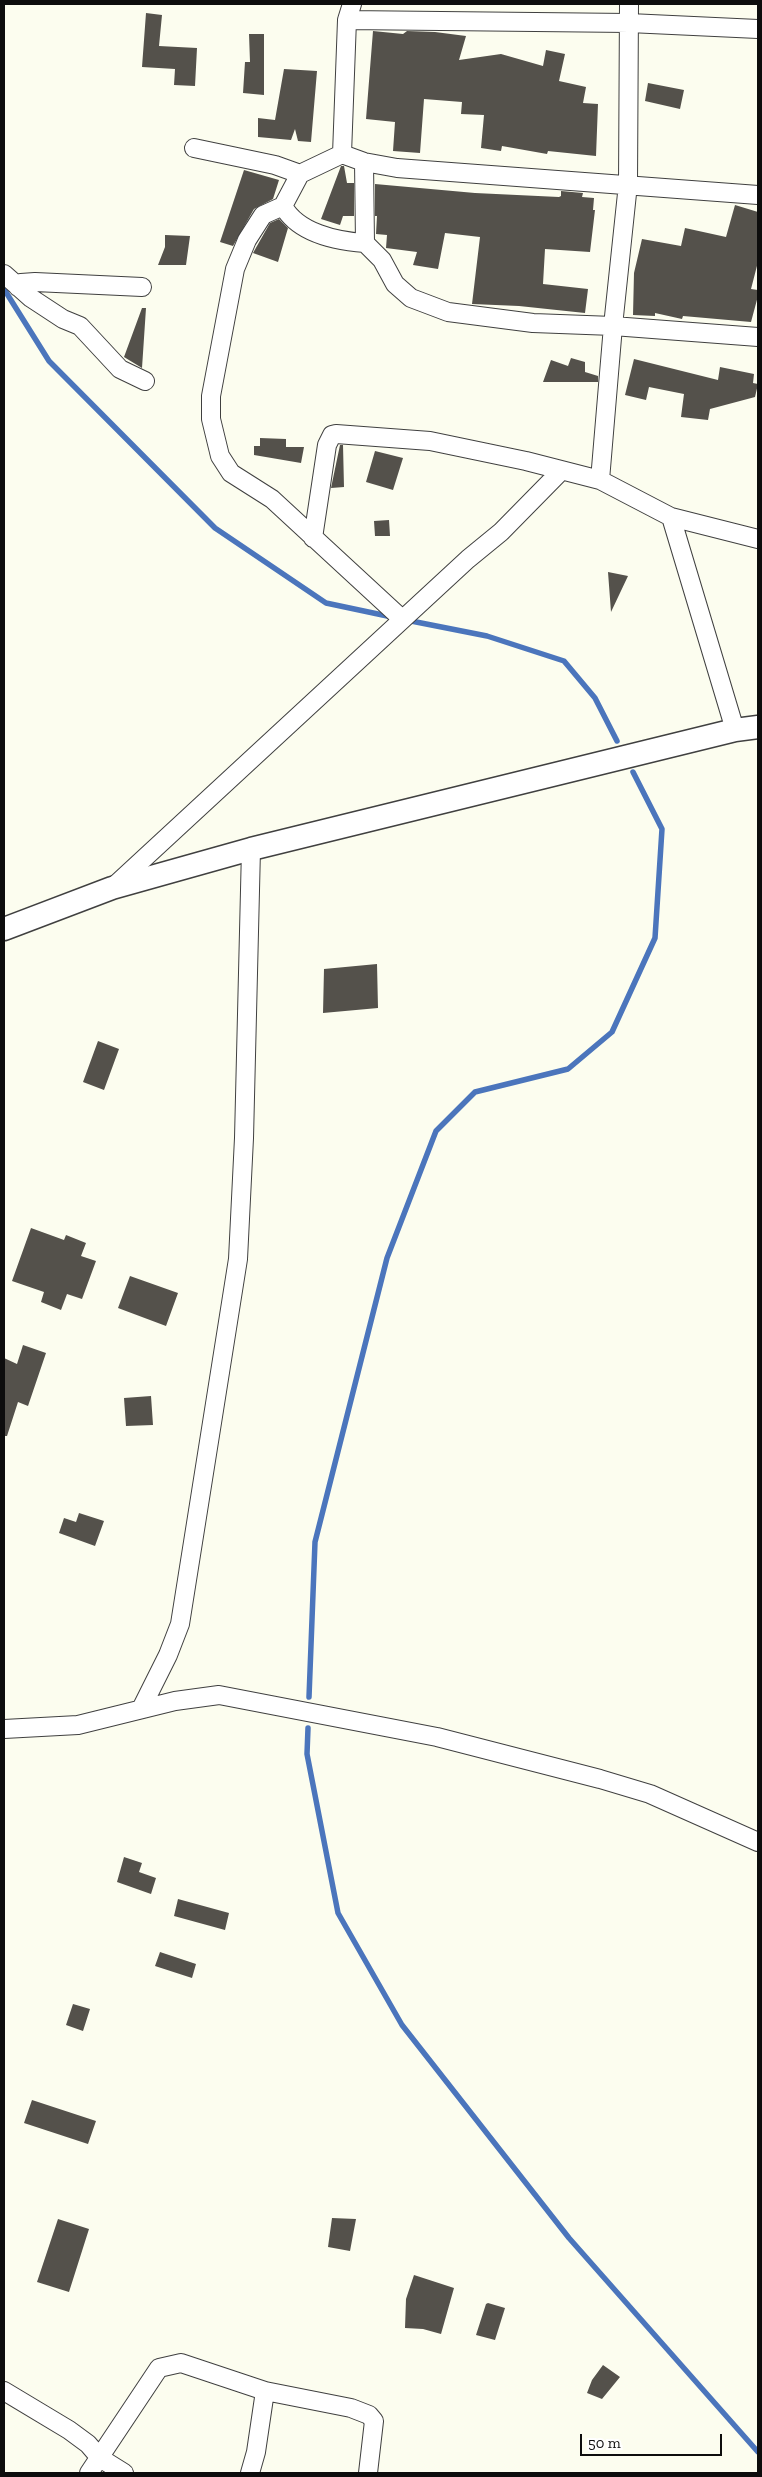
<!DOCTYPE html>
<html>
<head>
<meta charset="utf-8">
<style>
  body { margin:0 }
  #map { position:relative; width:762px; height:2477px; overflow:hidden; background:#fcfdef; font-family:"Zilla Slab",serif }
  canvas { display:block }
  .frame { position:absolute; inset:0; border:5px solid #0d0d0d; pointer-events:none }
  .scale { position:absolute; left:580px; top:2434px; width:142px; height:22px; box-sizing:border-box; border:2px solid #0d0d0d; border-top:0; padding-left:6px; font-size:15px; line-height:18px; white-space:nowrap; color:#0d0d0d; -webkit-text-stroke:4px #fff; paint-order:stroke }
</style>
</head>
<body>
<div id="map">
<canvas width="762" height="2477"></canvas>
<div class="frame"></div>
<div class="scale">50 m</div>
</div>
<script>
const c = document.querySelector('canvas').getContext('2d');
c.lineJoin = 'round';
function stroke(path, color, width, dash) { c.strokeStyle = color; c.lineWidth = width; c.lineCap = dash ? 'butt' : 'round'; c.setLineDash(dash || []); c.stroke(path); }
function paint(path, color) { c.fillStyle = color; c.fill(path, 'evenodd'); }
const stream = new Path2D(`
  M4,289L49,361L215,528L326,603L392,617
  M406,620L487,636L564,661L595,698L617,741
  M309,1697L315,1542L387,1258L436,1131L475,1092L568,1069L612,1032L655,938L662,829L633,772
  M308,1728L307,1754L338,1913L402,2025L569,2238L758,2452`);
const building = new Path2D(`
  M146,13L162,15L159,46L197,48L195,86L174,85L175,69L142,67Z
  M373,31L403,34L407,31L435,32L466,36L459,60L501,54L543,66L546,50L565,54L559,81L586,87L583,103L598,104L596,156L548,151L547,154L502,146L501,151L481,148L484,115L461,114L462,102L424,99L420,153L393,151L395,122L366,119Z
  M249,34H264V95L243,93L245,62H250Z
  M284,69L317,71L311,142L298,141L295,129L291,140L258,137V118L275,120Z
  M648,83L684,90L680,109L645,101Z
  M341,166H344L347,183H354V216H343L340,225L321,219Z
  M244,170L279,180L273,199L254,209L233,246L220,242Z
  M375,184L475,193L559,197L561,196V191L583,193L582,197L594,198L593,210H595L590,252L545,249L543,284L588,289L585,313L519,306L472,304L480,237L445,233L438,269L413,265L417,252L386,248L387,235L376,234L377,216H375Z
  M735,205L758,212V262L751,289L758,290V296L751,322L683,316L682,319L655,313V316L633,315L634,273L642,239L681,246L685,228L726,237Z
  M279,219L288,228L278,262L253,253L270,223Z
  M165,235L190,236L186,265H158L165,247Z
  M142,308H146L142,368L124,357Z
  M571,358L585,362V372L598,376V382H543L551,360L568,366Z
  M634,359L718,380L720,367L754,374L753,383L758,384L755,397L710,409L708,420L681,417L684,394L649,387L646,400L625,395Z
  M260,438L286,439V447H304L301,463L254,455V446H260Z
  M340,445H343L344,487L331,488Z
  M375,451L403,458L393,490L366,482Z
  M389,520L390,536H375L374,521Z
  M608,572L628,576L611,612Z
  M377,964L378,1008L323,1013L324,969Z
  M98,1041L119,1049L104,1090L83,1082Z
  M31,1228L64,1240L66,1235L86,1243L81,1256L96,1261L82,1299L67,1294L61,1310L41,1302L44,1292L12,1281Z
  M130,1276L178,1293L166,1326L118,1308Z
  M23,1345L46,1353L28,1406L18,1402L7,1436H4V1358L17,1364Z
  M151,1396L153,1425L126,1426L124,1398Z
  M79,1513L104,1521L95,1546L59,1533L64,1518L76,1522Z
  M124,1857L142,1863L139,1872L156,1878L151,1894L117,1882Z
  M178,1899L229,1913L225,1930L174,1916Z
  M160,1952L196,1964L192,1978L155,1966Z
  M73,2004L90,2009L83,2031L66,2025Z
  M32,2100L96,2121L88,2144L24,2123Z
  M332,2218L356,2219L350,2251L328,2247Z
  M58,2219L89,2229L69,2292L37,2282Z
  M414,2275L454,2288L441,2334L423,2329L405,2328L406,2299Z
  M488,2303L505,2308L495,2340L476,2335L486,2304Z
  M603,2365L620,2377L602,2399L587,2393L592,2380Z`);
const minor = new Path2D(`
  M347,20L629,23L758,29
  M194,148L275,165L300,174
  M342,154L347,20L352,4
  M364,162L365,243
  M283,206C298,233 336,241 365,243L382,260L395,284L411,298L448,312L533,323L613,326L758,337
  M4,274L31,298L63,319L80,326L120,369L145,381
  M18,287L21,283L35,282L142,287
  M600,480L613,326L628,184L629,4
  M671,517L735,730
  M313,538L327,445L332,435L336,434L430,441L526,461L600,480L671,517L758,539
  M402,619L272,499L231,473L220,456L211,419V396L235,269L247,240L263,215L283,206L300,174L342,154L364,162L397,168L758,195
  M112,888L468,559L501,532L561,471
  M141,1709L168,1655L180,1624L238,1259L244,1138L251,849
  M4,1729L78,1725L175,1701L219,1695L437,1737L600,1779L650,1794L758,1842
  M4,2391L69,2430L88,2444L100,2458L124,2473
  M89,2473L159,2368L181,2363L265,2391L351,2408L369,2415L374,2421L368,2473
  M250,2473L256,2452L265,2391`);
const tertiary = new Path2D(`
  M4,929L112,888L251,849L735,730L758,727`);
stroke(stream, '#4b75bc', 5.5);
paint(building, '#54514b');
stroke(minor, '#404040', 20);
stroke(tertiary, '#404040', 25);
stroke(minor, '#fff', 18);
stroke(tertiary, '#fff', 22);
</script>
</body>
</html>
